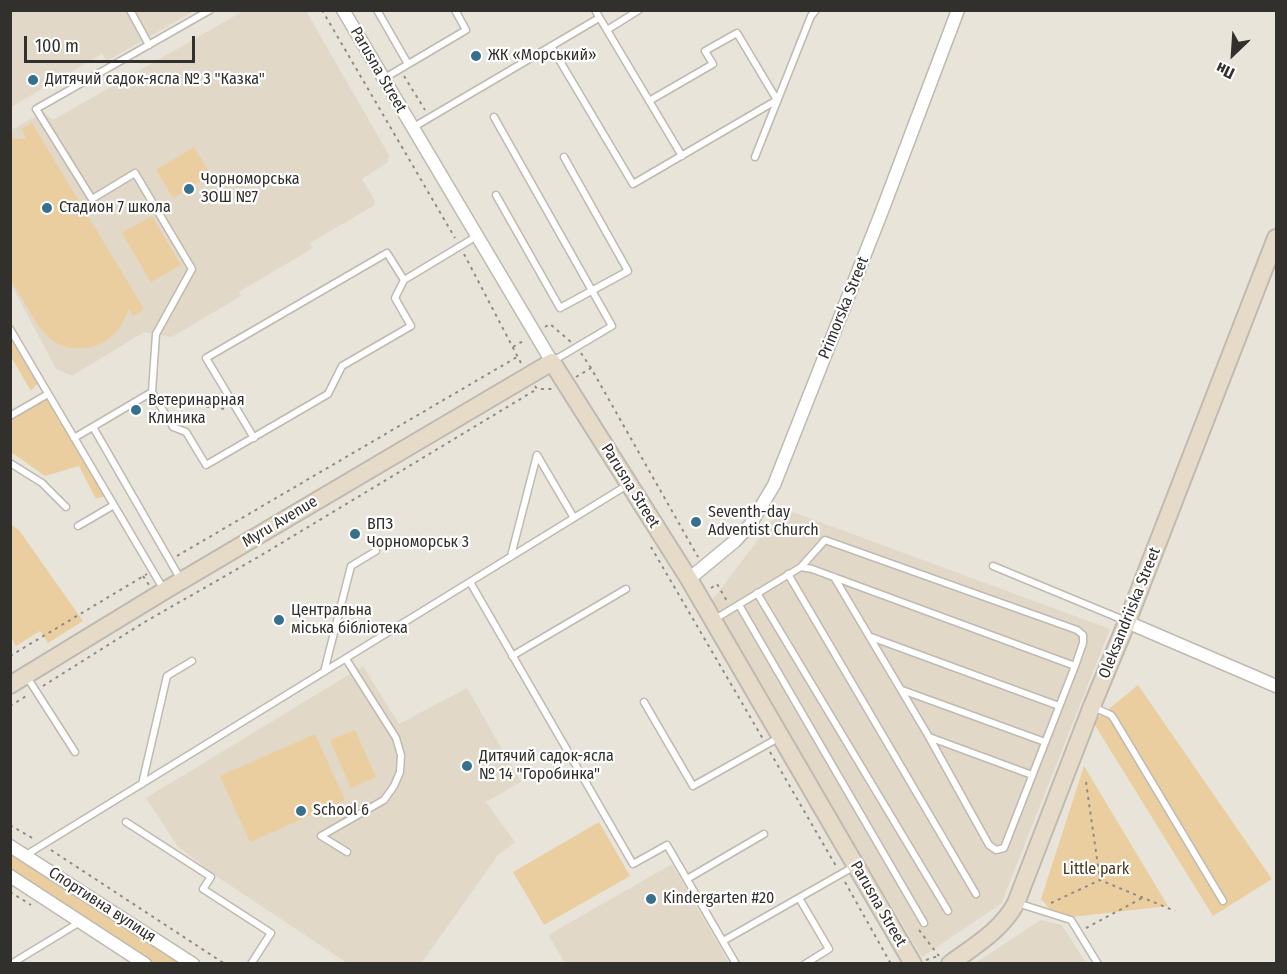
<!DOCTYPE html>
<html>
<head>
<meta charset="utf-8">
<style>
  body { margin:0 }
  #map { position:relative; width:1287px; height:974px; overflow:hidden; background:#e9e4da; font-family:"Fira Sans Condensed",sans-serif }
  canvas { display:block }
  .frame { position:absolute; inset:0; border:12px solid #32302c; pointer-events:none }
  .north { position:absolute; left:1203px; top:24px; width:60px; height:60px; -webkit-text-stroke:4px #fff; paint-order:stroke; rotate:205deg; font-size:16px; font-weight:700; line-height:24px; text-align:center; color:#32302c }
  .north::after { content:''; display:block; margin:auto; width:21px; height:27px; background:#32302c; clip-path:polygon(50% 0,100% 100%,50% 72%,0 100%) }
  .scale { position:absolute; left:24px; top:36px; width:171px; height:27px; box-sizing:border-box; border:3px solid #32302c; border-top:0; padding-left:8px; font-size:18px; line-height:21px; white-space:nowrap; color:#32302c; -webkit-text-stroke:4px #fff; paint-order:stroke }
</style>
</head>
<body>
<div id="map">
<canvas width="1287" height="974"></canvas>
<div class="frame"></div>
<div class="north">Пн</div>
<div class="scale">100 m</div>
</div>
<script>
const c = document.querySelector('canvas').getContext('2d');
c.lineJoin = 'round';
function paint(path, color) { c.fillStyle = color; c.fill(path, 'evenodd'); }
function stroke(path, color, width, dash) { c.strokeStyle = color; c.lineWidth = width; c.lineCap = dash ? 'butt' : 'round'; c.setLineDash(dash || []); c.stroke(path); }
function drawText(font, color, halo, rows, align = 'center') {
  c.font = font + ' "Fira Sans Condensed",sans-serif'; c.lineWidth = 4.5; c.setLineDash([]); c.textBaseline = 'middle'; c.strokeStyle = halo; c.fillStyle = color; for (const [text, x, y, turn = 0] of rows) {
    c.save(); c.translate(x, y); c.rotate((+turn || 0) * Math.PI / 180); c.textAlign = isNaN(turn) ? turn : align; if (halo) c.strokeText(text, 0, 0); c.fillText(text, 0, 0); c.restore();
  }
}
const built = new Path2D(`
  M11,11H194L107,61L102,54L11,107Z
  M243,11H306L389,155L388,162L362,179L374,199L375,205L310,243L313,248L239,292L241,296L172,337L144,332L72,376L56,369L11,284V130L44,112L53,120Z
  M782,508L1110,629L1001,904L922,957L710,603Z
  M363,666L399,724L467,688L521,782L486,802L515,842L498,855L421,964L347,963L219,878L178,847L146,798Z
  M672,864L729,963H565L548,935Z
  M1041,920L1062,925L1086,963H975Z`);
const green = new Path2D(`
  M32,123L144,309L133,316L129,309C121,330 107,347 83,348C49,351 38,325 23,300C19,293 12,284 10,276C8,263 10,248 10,235C10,202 10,170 11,138L26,139L22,129Z
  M194,147L211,175L173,198L156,170Z
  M152,216L181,265L151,282L122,233Z
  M10,334L38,383L31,391L11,357Z
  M48,394L108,495L96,499L79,466L45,476L11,452V415Z
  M10,524L19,530L83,621L48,643L40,631L16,646L11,637Z
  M1138,685L1272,879L1213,916L1093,722Z
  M355,730L376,777L351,788L330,740Z
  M315,734L345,800L250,842L220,776Z
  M1084,766L1168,906L1072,917L1052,911L1041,899Z
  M599,822L630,876L544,925L513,872Z
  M10,850L187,963H153L11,871Z`);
const path = new Path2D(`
  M322,10L455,238
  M404,76L425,110
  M464,254L521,363
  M545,327L550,324L571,342
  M513,347L525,340
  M581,353L591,368
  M576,377L591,368L698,557
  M535,386L537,389H552
  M169,402L226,409
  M651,547L763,739
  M177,556L517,357
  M143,576L149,585
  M711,588L717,584L727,601
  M10,656L147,574
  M43,686L143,623L260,556L537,389
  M10,706L28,695
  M770,752L836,866
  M1086,782L1100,880
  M10,825L34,839
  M51,850L225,964
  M845,882L891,964
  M10,892L31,905
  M1051,903L1100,880L1175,911
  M1086,928L1144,897
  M919,930L939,956
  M926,960L938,956`);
const lane = new Path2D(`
  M130,10L149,45
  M377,10L408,64
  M595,10L682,156
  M607,30L639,10
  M551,46L633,184L777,100L737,33L705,51L713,64L649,101
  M383,79L466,30L455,10
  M494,117L612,326L553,361
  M412,128L599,18
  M755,157L811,16L816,10
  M496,195L560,308L628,271L564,157
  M10,329L164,590
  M152,392L156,334L192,269L135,173L92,199L36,109L210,10
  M10,416L48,394
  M93,427L181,580
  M74,438L152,392L173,427L186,432L206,465L328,394L342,366L411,326L395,298L404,280L477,236
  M254,438L206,358L387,253L404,280
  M10,463L42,483L66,507
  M78,526L114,505
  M511,556L537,455L574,518
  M993,566L1126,621
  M801,567L825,540L1077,630L1083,635V643L1075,666L1004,848L996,850L989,845L929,737L834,577
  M788,574L976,894
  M470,582L633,864L667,845L736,964
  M757,593L948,911
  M739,605L924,923
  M715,619L801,567L812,569L1075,666
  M871,637L1059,706
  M512,656L626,589
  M346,659L396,738L401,755L400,772L394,786L384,800L321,836L347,852
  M324,672L351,566L376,551
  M27,677L75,752
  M902,690L1045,742
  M644,702L693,786L780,737
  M1093,707L1111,715L1114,719L1223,901
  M929,737L1032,775
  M142,784L167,676L192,661
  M126,822L211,877L203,889L271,933L251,964
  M26,855L629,484
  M687,879L764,834
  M799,898L829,949L805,964
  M1017,903L1071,920L1098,964
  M723,941L855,866
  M11,964L80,922`);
const street = new Path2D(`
  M343,10L552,362
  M689,579L735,541L750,525L774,485L882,211L958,10
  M1127,622L1276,686
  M10,846L193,964
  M10,876L145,964`);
const secondary = new Path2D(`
  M10,685L164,591L552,362L689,579L913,964
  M950,964C974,946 1002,930 1016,903L1092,706L1127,622L1276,238`);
const markers = [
  [476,56,6,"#37708a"],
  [33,80,6,"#37708a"],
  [189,189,6,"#37708a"],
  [47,208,6,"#37708a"],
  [136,410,6,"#37708a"],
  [696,522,6,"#37708a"],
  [355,534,6,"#37708a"],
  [279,620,6,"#37708a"],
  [467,766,6,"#37708a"],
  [301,811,6,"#37708a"],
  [651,899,6,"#37708a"]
];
const poiNames = [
  ["ЖК «Морський»",488,56],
  ["Дитячий садок-ясла № 3 \"Казка\"",45,80],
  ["Чорноморська",201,180],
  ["ЗОШ №7",201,198],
  ["Стадион 7 школа",59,208],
  ["Ветеринарная",148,401],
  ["Клиника",148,419],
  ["Seventh-day",708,513],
  ["Adventist Church",708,531],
  ["ВПЗ",367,525],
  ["Чорноморськ 3",367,543],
  ["Центральна",291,611],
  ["міська бібліотека",291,629],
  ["Дитячий садок-ясла",479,757],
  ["№ 14 \"Горобинка\"",479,775],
  ["School 6",313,811],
  ["Kindergarten #20",663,899]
];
const streetNames = [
  ["Parusna Street",378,70,60],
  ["Primorska Street",844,308,-68],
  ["Parusna Street",630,486,58],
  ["Myru Avenue",280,522,-31],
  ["Oleksandriiska Street",1130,613,-68],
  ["Parusna Street",878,904,60],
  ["Спортивна вулиця",102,905,33]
];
const parkNames = [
  ["Little park",1096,870]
];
paint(built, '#e2d8c8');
paint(green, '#eace9f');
stroke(lane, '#bfb9b0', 9);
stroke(street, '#bfb9b0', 15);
stroke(secondary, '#bfb9b0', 20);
stroke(path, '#908c85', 2, [3, 4.5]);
stroke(lane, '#fff', 6);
stroke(street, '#fff', 12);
stroke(secondary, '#e6dbc8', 16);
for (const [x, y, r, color] of markers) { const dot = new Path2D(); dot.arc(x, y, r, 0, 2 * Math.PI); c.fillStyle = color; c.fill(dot); stroke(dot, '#fff', 2); }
drawText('16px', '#32302c', '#fff', poiNames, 'left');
drawText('16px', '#32302c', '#fff', streetNames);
drawText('16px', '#48371a', '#fff', parkNames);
</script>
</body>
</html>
